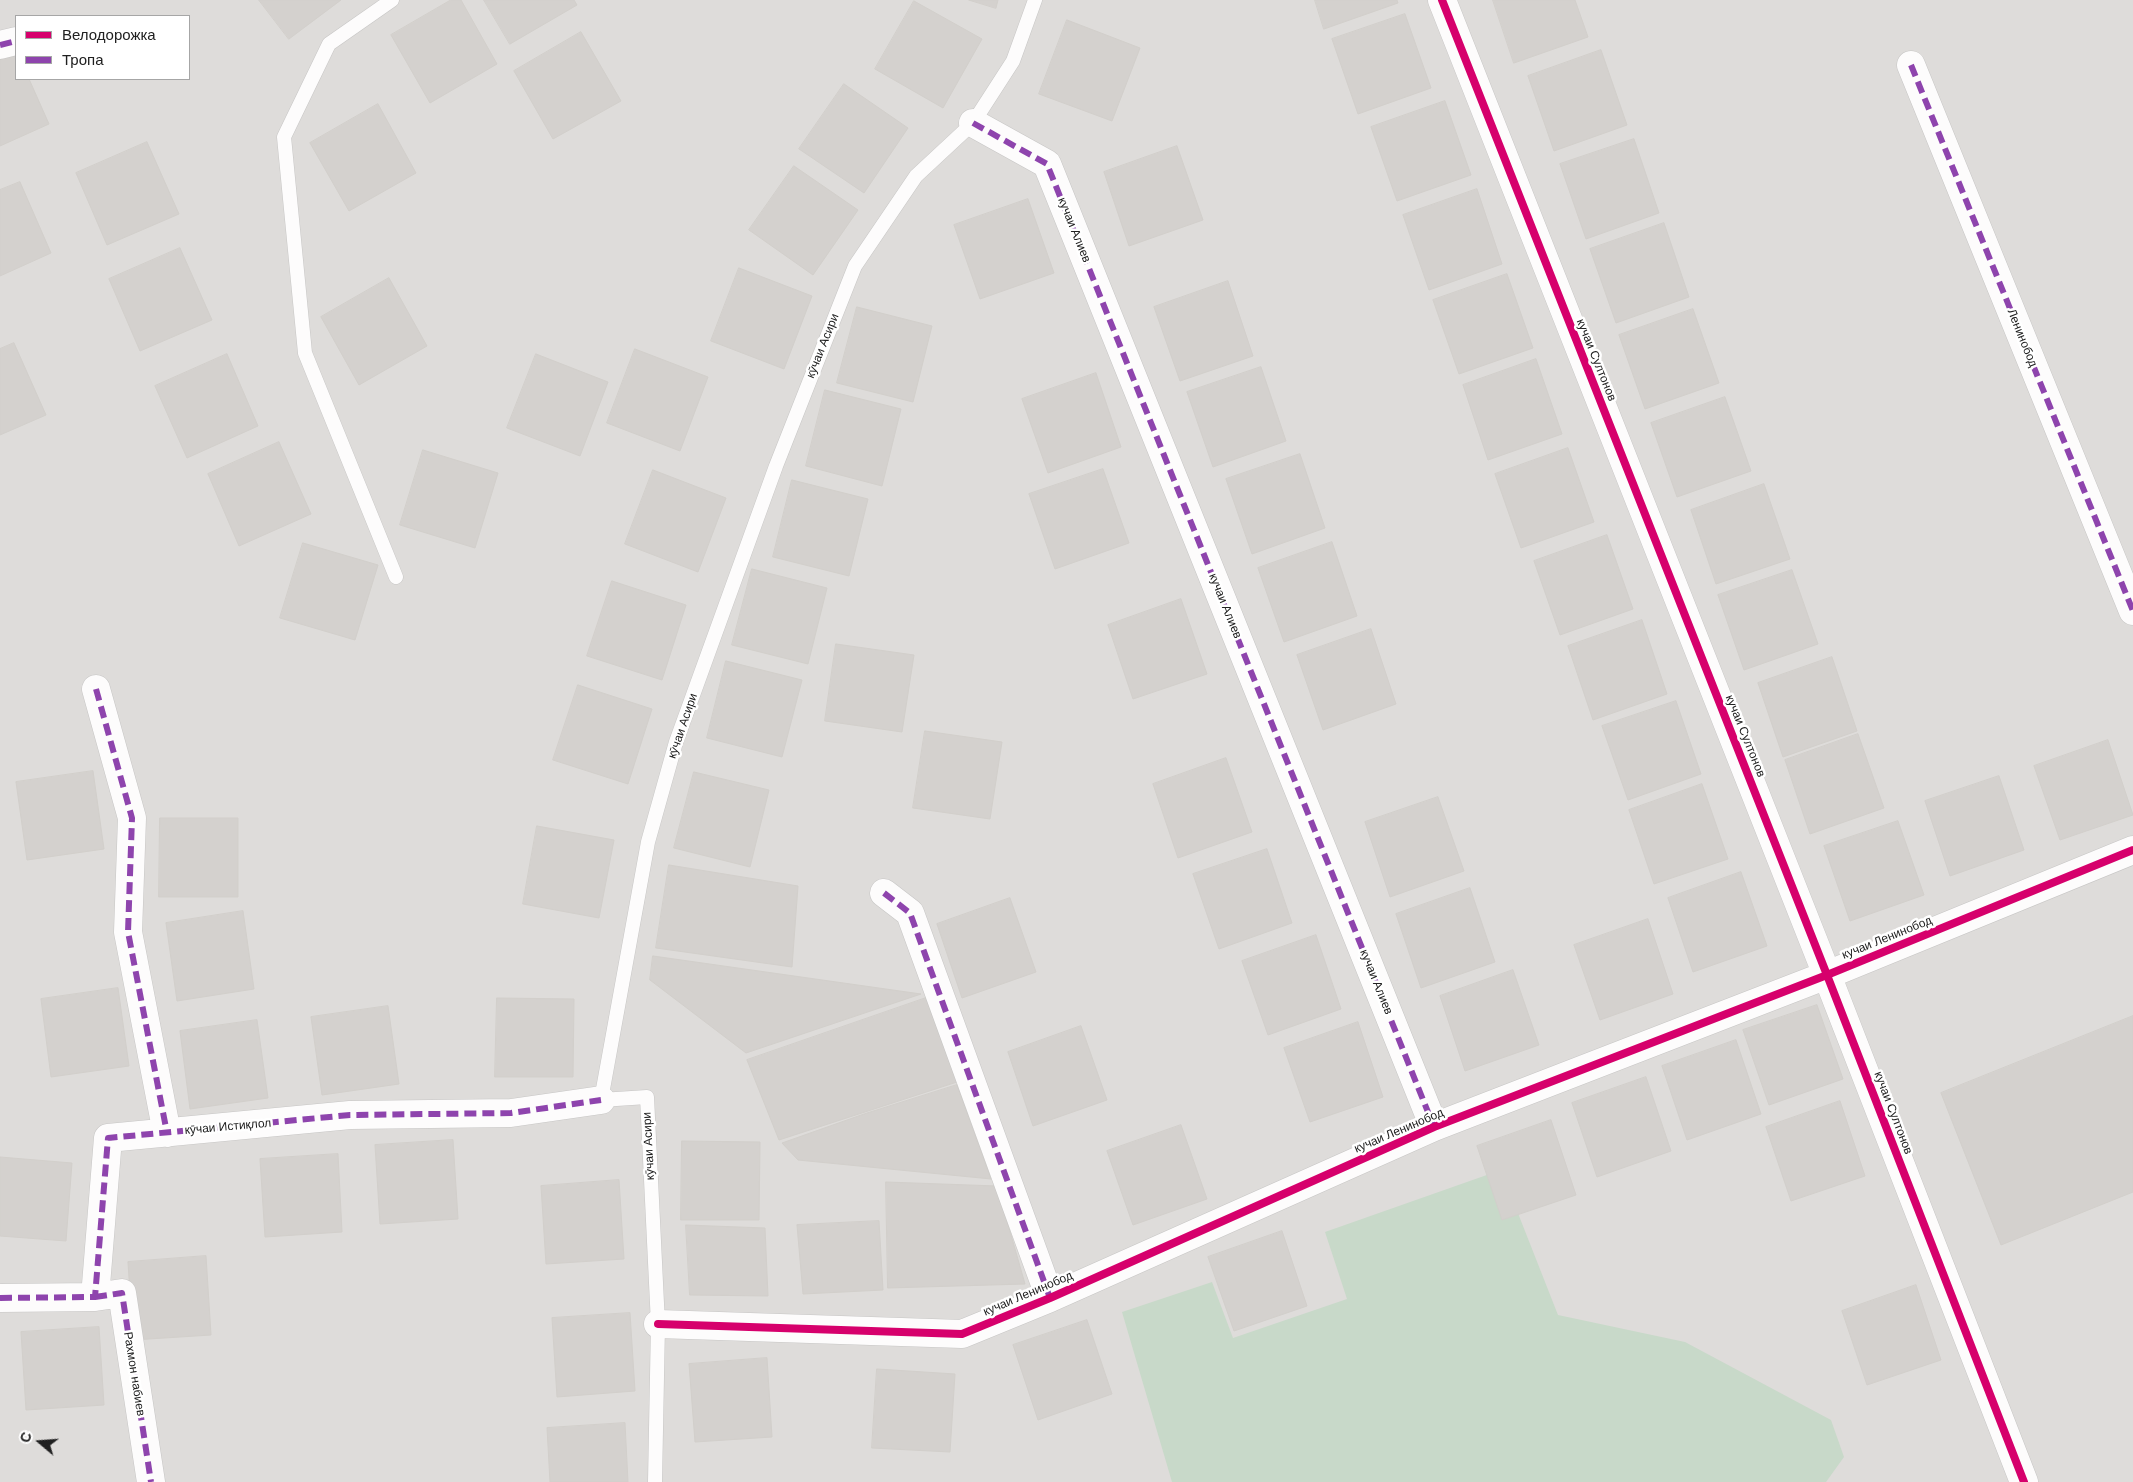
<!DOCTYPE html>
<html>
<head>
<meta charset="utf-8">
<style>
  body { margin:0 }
  #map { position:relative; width:2133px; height:1482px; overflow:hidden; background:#efede9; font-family:Helvetica,sans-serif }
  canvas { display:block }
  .legend { position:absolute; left:15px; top:15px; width:175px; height:65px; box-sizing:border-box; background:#fff; border:1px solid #a6a6a6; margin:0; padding:6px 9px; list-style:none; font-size:15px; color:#202020 }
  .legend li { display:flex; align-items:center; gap:10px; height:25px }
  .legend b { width:25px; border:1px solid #a6a6a6 }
  .north { position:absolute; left:15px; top:1417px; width:50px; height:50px; -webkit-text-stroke:4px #fff; paint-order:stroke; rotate:288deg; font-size:14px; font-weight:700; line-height:20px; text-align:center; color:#202020 }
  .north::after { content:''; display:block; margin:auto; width:18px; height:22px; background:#202020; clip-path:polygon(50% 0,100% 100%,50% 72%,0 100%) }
</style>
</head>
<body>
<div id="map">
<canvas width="2133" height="1482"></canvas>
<ul class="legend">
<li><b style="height:6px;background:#d6006c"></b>Велодорожка</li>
<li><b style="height:6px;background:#8e44ad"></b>Тропа</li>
</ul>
<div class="north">С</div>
</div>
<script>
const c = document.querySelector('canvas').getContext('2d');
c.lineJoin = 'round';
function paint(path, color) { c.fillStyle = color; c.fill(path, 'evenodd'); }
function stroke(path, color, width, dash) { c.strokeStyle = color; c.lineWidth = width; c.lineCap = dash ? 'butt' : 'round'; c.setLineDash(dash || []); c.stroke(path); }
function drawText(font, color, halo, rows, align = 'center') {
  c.font = font + ' Helvetica,sans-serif'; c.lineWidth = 5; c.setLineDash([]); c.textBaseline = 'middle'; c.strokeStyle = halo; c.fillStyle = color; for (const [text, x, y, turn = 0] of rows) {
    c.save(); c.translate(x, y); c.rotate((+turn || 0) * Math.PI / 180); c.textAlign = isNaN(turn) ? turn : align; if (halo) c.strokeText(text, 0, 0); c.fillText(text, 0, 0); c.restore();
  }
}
const residential = new Path2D(`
  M0,0H2133V1482H0ZM16,16H189V79H16Z`);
const cemetery = new Path2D(`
  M1501,1170L1558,1315L1685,1342L1831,1420L1844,1457L1826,1482H1172L1122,1312L1212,1282L1233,1338L1347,1299L1325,1232Z`);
const building = new Path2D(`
  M259,0H341L289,39Z
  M451,0H461L497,64L430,103L391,35Z
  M484,0H574L577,5L510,44Z
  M969,0H998L996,8Z
  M1315,0H1397L1398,3L1324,29Z
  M1493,0H1575L1588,37L1514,63Z
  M914,1L982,39L943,108L875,69Z
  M1405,14L1431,88L1358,114L1332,39Z
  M1067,20L1140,48L1112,121L1039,94Z
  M581,32L621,101L553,139L514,71Z
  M1601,50L1627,125L1554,151L1528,76Z
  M16,53V79H29L49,124L0,146V60Z
  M844,84L908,128L864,193L799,149Z
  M1445,101L1471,175L1397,201L1371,127Z
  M378,104L416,173L349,211L310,143Z
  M1634,139L1659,213L1586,239L1560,164Z
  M147,142L179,214L107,245L76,173Z
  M1177,146L1203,220L1129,246L1104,172Z
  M794,166L858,210L813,275L749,230Z
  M20,182L51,253L0,276V190Z
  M1477,189L1502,264L1429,290L1403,215Z
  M1028,199L1054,273L980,299L954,225Z
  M1664,223L1689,297L1616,323L1590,249Z
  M180,248L212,320L140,351L109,279Z
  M739,268L812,296L784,369L711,341Z
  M1507,274L1533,348L1459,374L1433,300Z
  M389,278L427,346L359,385L321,317Z
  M1228,281L1253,356L1180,381L1154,307Z
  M857,307L932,326L913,402L837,383Z
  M1693,309L1719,383L1645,409L1619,335Z
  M14,343L46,415L0,435V349Z
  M635,349L708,377L680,451L607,423Z
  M227,354L258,426L187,458L155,386Z
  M536,354L608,382L580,456L507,428Z
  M1536,359L1562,434L1488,460L1463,385Z
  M1261,367L1286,441L1213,467L1187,392Z
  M1096,373L1121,447L1048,473L1022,399Z
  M825,390L901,409L882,486L806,466Z
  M1725,397L1751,471L1677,497L1651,423Z
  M279,442L311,514L239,546L208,474Z
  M1568,448L1594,522L1521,548L1495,474Z
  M423,450L498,473L475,548L400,525Z
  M1300,454L1325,528L1252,554L1226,479Z
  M1103,469L1129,543L1055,569L1029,494Z
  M653,470L726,498L698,572L625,544Z
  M792,480L868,499L849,576L773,557Z
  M1764,484L1790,559L1716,584L1691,510Z
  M1607,535L1633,609L1560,635L1534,561Z
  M1332,542L1357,616L1284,642L1258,568Z
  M303,543L378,565L355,640L280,618Z
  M752,569L827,588L808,664L732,645Z
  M1792,570L1818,644L1744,670L1718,595Z
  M612,581L686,605L662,680L587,656Z
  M1181,599L1207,674L1133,699L1108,625Z
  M1642,620L1667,694L1593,720L1568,646Z
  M1371,629L1396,704L1323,730L1297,655Z
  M836,644L914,655L902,732L825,721Z
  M1832,657L1857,731L1783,757L1758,683Z
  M726,661L802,680L782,757L707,738Z
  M578,685L652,709L628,784L553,760Z
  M1676,701L1701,774L1628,800L1602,726Z
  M925,731L1002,742L990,819L913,808Z
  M1858,734L1884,808L1810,834L1785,760Z
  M2108,740L2133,815L2060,840L2034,766Z
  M1226,758L1252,832L1178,858L1153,784Z
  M93,771L104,849L27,860L16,782Z
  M694,772L769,790L750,867L674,848Z
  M1999,776L2024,850L1950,876L1925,801Z
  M1702,784L1728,859L1654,884L1629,810Z
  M1438,797L1464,871L1390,897L1365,822Z
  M160,818H238V897H159Z
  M1898,821L1924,895L1850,921L1824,846Z
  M537,826L614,840L599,918L523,904Z
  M1267,849L1292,923L1219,949L1193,874Z
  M669,865L798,886L792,967L656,948Z
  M1741,872L1767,946L1693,972L1668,898Z
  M1470,888L1495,962L1421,988L1396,914Z
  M1010,898L1036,972L962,998L937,924Z
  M243,911L254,989L177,1001L166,923Z
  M1648,919L1673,994L1600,1020L1574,945Z
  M1316,935L1341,1009L1268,1035L1242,961Z
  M653,956L921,994L746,1053L650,980Z
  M1513,970L1539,1045L1465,1071L1440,996Z
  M118,988L129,1066L51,1077L41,999Z
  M497,998L574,999L573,1077H495Z
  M926,998L957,1082L779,1140L747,1060Z
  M1817,1005L1843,1079L1769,1105L1743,1030Z
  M388,1006L399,1084L322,1095L311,1017Z
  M2133,1016V1192L2001,1245L1941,1093Z
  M257,1020L268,1098L190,1109L180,1031Z
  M1358,1022L1383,1097L1310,1122L1284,1048Z
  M1081,1026L1107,1100L1033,1126L1008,1052Z
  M1736,1040L1761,1114L1687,1140L1662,1066Z
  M1646,1077L1671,1151L1597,1177L1572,1103Z
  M957,1085L991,1179L798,1160L782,1143L864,1114Z
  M1840,1101L1865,1176L1791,1201L1766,1127Z
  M1551,1120L1576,1195L1502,1220L1477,1146Z
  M1181,1125L1207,1199L1133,1225L1107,1151Z
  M453,1140L458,1219L380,1224L375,1145Z
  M682,1141L760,1142L759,1220H681Z
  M338,1154L342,1232L265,1237L260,1159Z
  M0,1157L72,1163L66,1241L0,1236Z
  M619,1180L624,1259L546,1264L541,1186Z
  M886,1182L997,1186L1025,1284L888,1288Z
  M879,1221L883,1290L803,1294L797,1225Z
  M686,1225L765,1228L768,1296L690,1295Z
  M1282,1231L1307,1306L1234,1331L1208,1257Z
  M206,1256L211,1335L133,1340L128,1262Z
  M1916,1285L1941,1360L1867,1385L1842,1311Z
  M630,1313L635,1391L557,1397L552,1318Z
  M1087,1320L1112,1394L1038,1420L1013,1345Z
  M99,1327L104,1405L26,1410L21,1332Z
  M767,1358L772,1437L695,1442L689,1364Z
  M877,1369L955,1374L950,1452L872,1448Z
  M625,1423L628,1482H550L547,1428Z`);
const service = new Path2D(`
  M392,0L329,44L284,137L305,353L396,577
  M655,1482L658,1324L647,1097L601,1100L648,842L676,742L776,466L855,266L916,176L973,123L1013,61L1035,0`);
const minor = new Path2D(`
  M1442,0L1827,975L2024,1482
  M0,45L16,41
  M1911,65L2133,611
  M973,123L1047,164L1434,1127
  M96,689L132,818L128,932L167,1133
  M884,893L910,913L1050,1298
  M95,1297L122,1293L151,1482
  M0,1298L95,1297L108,1138L350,1115L511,1113L601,1100
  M658,1324L962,1334L1050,1298L1434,1127L1827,975L2133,850`);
const quiet = new Path2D(`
  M0,45L16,41
  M1911,65L2133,611
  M973,123L1047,164L1434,1127
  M96,689L132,818L128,932L167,1133
  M884,893L910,913L1050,1298
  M95,1297L122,1293L151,1482
  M0,1298L95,1297L108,1138L350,1115L511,1113L601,1100`);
const cycleway = new Path2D(`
  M1442,0L1827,975L2024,1482
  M658,1324L962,1334L1050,1298L1434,1127L1827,975L2133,850`);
const streetNames = [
  ["кучаи Алиев",1074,230,68],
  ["Ленинобод",2022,338,68],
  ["кӯчаи Асири",823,346,-68],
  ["кучаи Султонов",1596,360,68],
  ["кучаи Алиев",1225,606,68],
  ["кӯчаи Асири",683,726,-71],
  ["кучаи Султонов",1745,736,68],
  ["кучаи Ленинобод",1887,938,-22],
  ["кучаи Алиев",1376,982,68],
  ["кучаи Султонов",1893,1113,69],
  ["кӯчаи Истиқлол",228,1127,-5],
  ["кучаи Ленинобод",1399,1131,-23],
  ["кӯчаи Асири",649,1146,-93],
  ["кучаи Ленинобод",1028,1294,-23],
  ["Рахмон набиев",134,1374,81]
];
paint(residential, '#dedcda');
paint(cemetery, '#c8d9c9');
paint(building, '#d4d1ce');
stroke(building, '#d2cfcb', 1);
stroke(service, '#c7c6c5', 15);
stroke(minor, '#c7c6c5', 29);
stroke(service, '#fdfcfc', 14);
stroke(minor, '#fdfcfc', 28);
stroke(quiet, '#8e44ad', 6, [12, 6]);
stroke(cycleway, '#d6006c', 8);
drawText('12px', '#202020', '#fff', streetNames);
</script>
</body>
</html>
